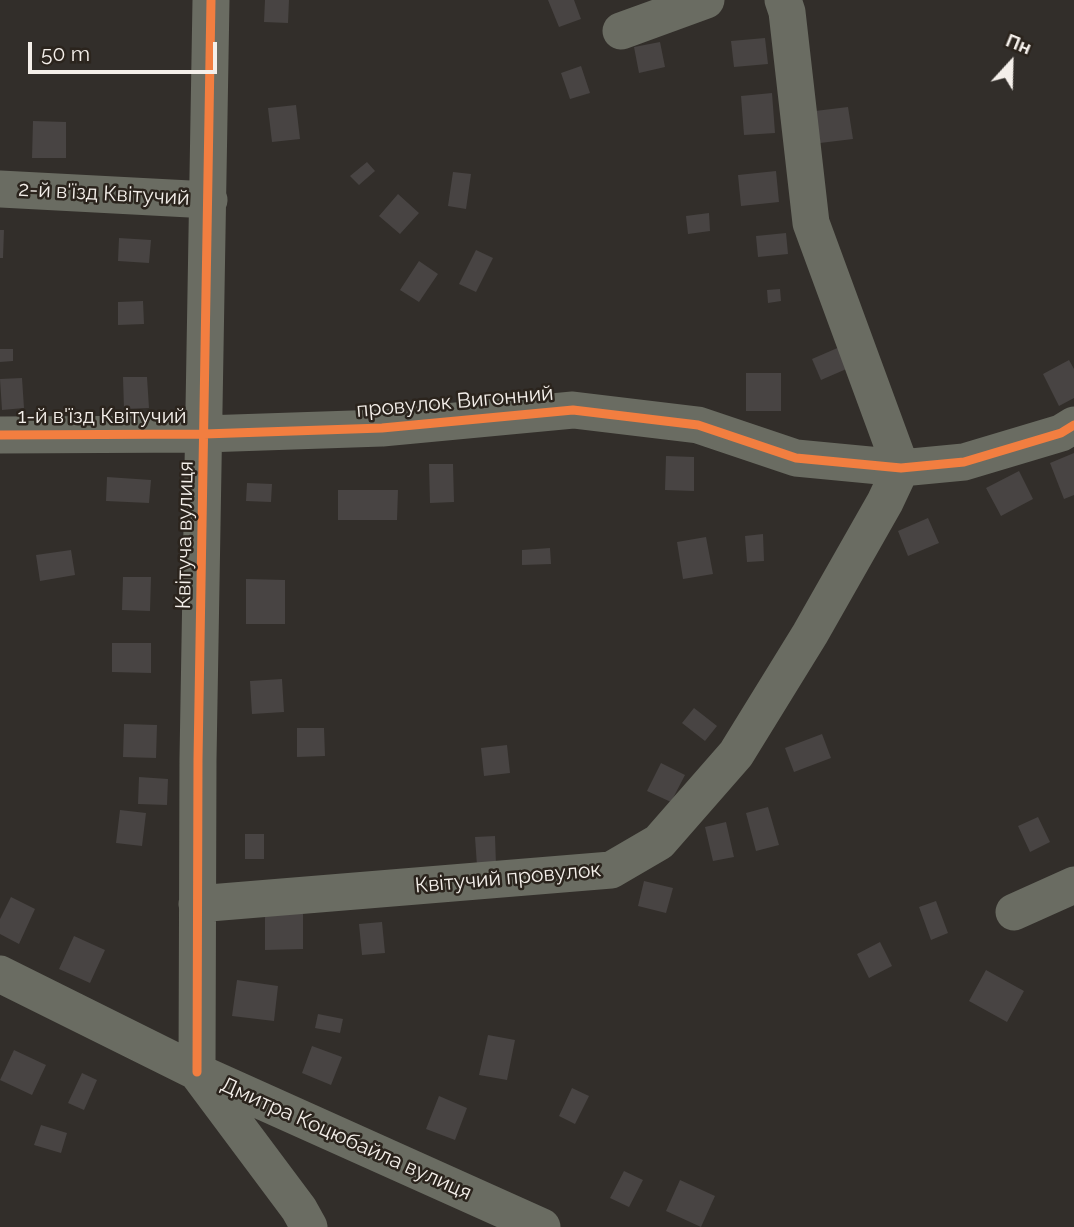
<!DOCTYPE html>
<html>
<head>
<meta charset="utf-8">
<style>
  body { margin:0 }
  #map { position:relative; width:1074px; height:1227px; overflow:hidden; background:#322e2a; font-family:Raleway,sans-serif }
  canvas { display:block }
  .north { position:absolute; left:976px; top:28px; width:70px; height:70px; -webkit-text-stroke:5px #2b241d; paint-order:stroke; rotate:22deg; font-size:19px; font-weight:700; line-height:28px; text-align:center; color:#f4efea }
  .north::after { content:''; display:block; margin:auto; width:24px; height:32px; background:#f4efea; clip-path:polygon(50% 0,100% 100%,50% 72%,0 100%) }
  .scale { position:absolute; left:28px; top:42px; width:189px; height:32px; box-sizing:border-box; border:4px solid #f4efea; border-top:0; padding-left:9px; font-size:21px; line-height:24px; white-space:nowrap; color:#f4efea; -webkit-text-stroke:5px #2b241d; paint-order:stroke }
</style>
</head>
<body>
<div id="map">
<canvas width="1074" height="1227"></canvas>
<div class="north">Пн</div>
<div class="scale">50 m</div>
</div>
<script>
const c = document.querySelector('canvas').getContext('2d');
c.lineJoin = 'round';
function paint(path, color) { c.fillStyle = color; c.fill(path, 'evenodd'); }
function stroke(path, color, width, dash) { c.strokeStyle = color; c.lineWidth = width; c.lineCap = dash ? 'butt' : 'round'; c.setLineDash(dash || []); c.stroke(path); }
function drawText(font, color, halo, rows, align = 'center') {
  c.font = font + ' Raleway,sans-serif'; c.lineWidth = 5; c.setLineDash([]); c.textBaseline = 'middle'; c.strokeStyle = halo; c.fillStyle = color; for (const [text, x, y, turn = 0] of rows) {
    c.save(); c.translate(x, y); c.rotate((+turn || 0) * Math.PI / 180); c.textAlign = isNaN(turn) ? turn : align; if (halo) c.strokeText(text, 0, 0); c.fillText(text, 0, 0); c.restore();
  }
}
const building = new Path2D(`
  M265,0H289L288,23L264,22Z
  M548,0H574L581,19L559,27Z
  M765,38L768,64L734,67L731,41Z
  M660,42L665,67L639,73L634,47Z
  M581,66L590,93L570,99L561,73Z
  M772,93L775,133L744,135L741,96Z
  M296,105L300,139L272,142L268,108Z
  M848,107L853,139L820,143L815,111Z
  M33,121L66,122V158H32Z
  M367,162L375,171L359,185L350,176Z
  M776,171L779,202L741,206L738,175Z
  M453,172L471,174L466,209L448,206Z
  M398,194L419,213L400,234L379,216Z
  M709,213L710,231L688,234L686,216Z
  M0,230H4L3,258H0Z
  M786,233L788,254L758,257L756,236Z
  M119,238L151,240L149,263L118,261Z
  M476,250L493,258L476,292L459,284Z
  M419,261L438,274L419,302L400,290Z
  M780,289L781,301L768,303L767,290Z
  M143,301L144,324L118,325V302Z
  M842,346L851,367L821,380L812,359Z
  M0,349H13V361L0,362Z
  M1069,360L1074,369V398L1059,406L1043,374Z
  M746,373H781V411H746Z
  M123,377H147L149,408L124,409Z
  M22,378L24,408L2,410L0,379Z
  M1074,453V495L1064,499L1050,463Z
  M666,456L694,457V491L665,490Z
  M429,464H453L454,502L430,503Z
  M1019,471L1033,499L1001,516L986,488Z
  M107,477L151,480L149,503L106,501Z
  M247,483L272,484L271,502L246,501Z
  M338,490H398L397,520H338Z
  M928,518L939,543L908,556L898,531Z
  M763,534L764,561L747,562L745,536Z
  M706,537L713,574L683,579L677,542Z
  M550,548L551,564L522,565V550Z
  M71,550L75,575L40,581L36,555Z
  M123,577H151L150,611L122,610Z
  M246,579L285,580V624H246Z
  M112,643H151V673L112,672Z
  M282,679L284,712L252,714L250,681Z
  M694,708L717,726L705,741L682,723Z
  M124,724L157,725L156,758L123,757Z
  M297,728H324L325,756L297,757Z
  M822,734L831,758L794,772L785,748Z
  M507,745L510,773L484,776L481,748Z
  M661,763L685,775L671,802L647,791Z
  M139,777L168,779L167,805L138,804Z
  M768,807L779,845L756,851L746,813Z
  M120,810L146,813L142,846L116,843Z
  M1038,817L1050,842L1030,852L1018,826Z
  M726,822L734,857L713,861L705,827Z
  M245,834H264V859H245Z
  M495,836L496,865L477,866L475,837Z
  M644,881L673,888L666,913L638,906Z
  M11,897L35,909L19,944L0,934V919Z
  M936,901L948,933L931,940L919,907Z
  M265,914H303V949L265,950Z
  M382,922L385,953L362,955L359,924Z
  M74,936L105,950L90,983L59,969Z
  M880,942L892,966L869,978L857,954Z
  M986,970L1024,991L1007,1022L969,1001Z
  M237,980L278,986L274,1021L232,1016Z
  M318,1014L343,1019L340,1033L315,1028Z
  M488,1035L515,1040L507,1080L479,1075Z
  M312,1046L342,1057L331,1085L302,1073Z
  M14,1050L46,1065L32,1095L0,1080Z
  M82,1073L97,1080L84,1110L68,1103Z
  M572,1088L589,1096L575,1124L559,1116Z
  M439,1096L467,1108L455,1140L426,1129Z
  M41,1125L67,1133L61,1153L34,1145Z
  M624,1171L643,1180L629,1207L610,1198Z
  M680,1180L715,1196L701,1227L666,1211Z`);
const minor = new Path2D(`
  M783,0L787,12L811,223L901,468
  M621,31L706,0
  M0,189L209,200
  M0,435L204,434L382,428L573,410L698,425L796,458L901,468L964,462L1061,433L1074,425
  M197,904L611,870L659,842L736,754L810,634L885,502L901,468
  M1014,912L1074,885
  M0,974L197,1072L542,1227
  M197,1072L198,759L211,0
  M199,1075L299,1209L309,1227`);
const cycleway = new Path2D(`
  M0,435L204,434L382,428L573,410L698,425L796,458L901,468L964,462L1061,433L1074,425
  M197,1072L198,759L211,0`);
const streetNames = [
  ["2-й в'їзд Квітучий",104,194,3],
  ["провулок Вигонний",455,402,-5],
  ["1-й в'їзд Квітучий",102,417],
  ["Квітуча вулиця",185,535,-89],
  ["Квітучий провулок",508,878,-5],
  ["Дмитра Коцюбайла вулиця",346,1139,24]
];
paint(building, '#484443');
stroke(minor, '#6a6c62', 37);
stroke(cycleway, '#f27e40', 9);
drawText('21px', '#f4efea', '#2b241d', streetNames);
</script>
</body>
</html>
